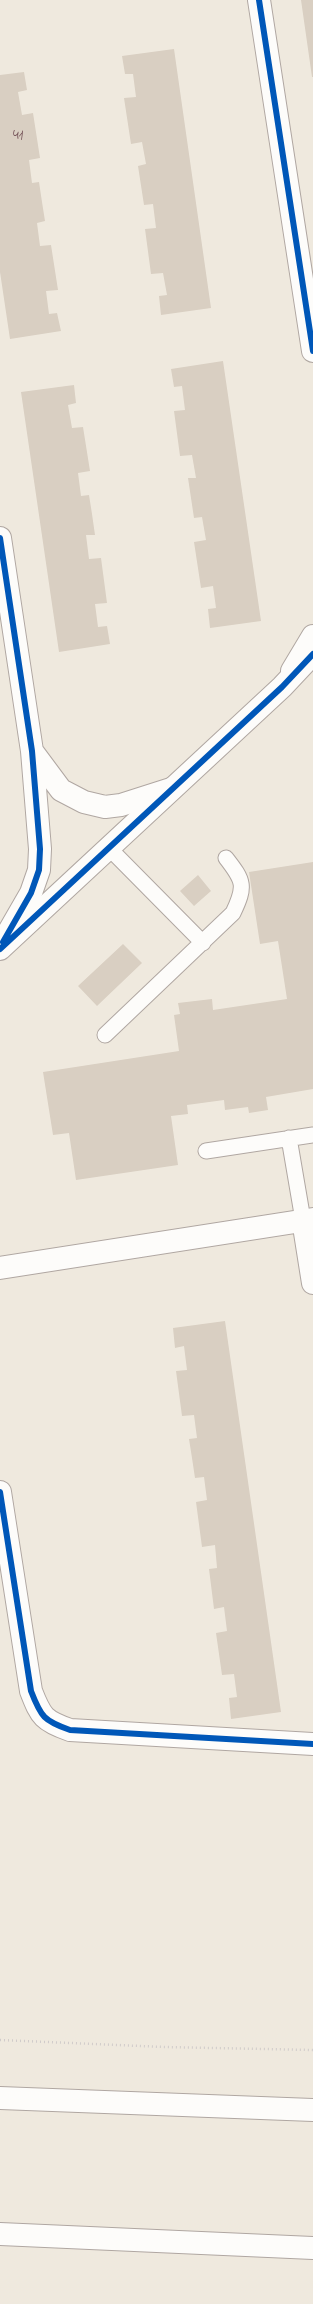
<!DOCTYPE html>
<html>
<head>
<meta charset="utf-8">
<style>
  body { margin:0 }
  canvas { display:block; background:#efe9de }
</style>
</head>
<body>
<canvas width="313" height="2304"></canvas>
<script>
const c = document.querySelector('canvas').getContext('2d');
c.lineJoin = 'round';
function paint(path, color) { c.fillStyle = color; c.fill(path, 'evenodd'); }
function stroke(path, color, width, dash) { c.strokeStyle = color; c.lineWidth = width; c.lineCap = dash ? 'butt' : 'round'; c.setLineDash(dash || []); c.stroke(path); }
function drawText(font, color, halo, rows, align = 'center') {
  c.font = font + ' "Indie Flower",sans-serif'; c.lineWidth = 4; c.setLineDash([]); c.textBaseline = 'middle'; c.strokeStyle = halo; c.fillStyle = color; for (const [text, x, y, turn = 0] of rows) {
    c.save(); c.translate(x, y); c.rotate((+turn || 0) * Math.PI / 180); c.textAlign = isNaN(turn) ? turn : align; if (halo) c.strokeText(text, 0, 0); c.fillText(text, 0, 0); c.restore();
  }
}
const building = new Path2D(`
  M301,0H313V77H312Z
  M174,49L211,308L161,315L159,296L167,295L163,273L151,274L145,229L156,228L153,204L144,205L138,166L146,164L142,142L131,144L124,98L136,97L133,74H125L122,56Z
  M24,72L27,90L18,92L22,115L33,113L40,158L29,160L32,183L39,182L42,202L45,221L37,223L40,246L51,245L58,290L46,291L49,314L57,313L61,331L10,339L0,272V75Z
  M223,361L261,621L210,628L208,609L216,608L213,586L201,588L194,542L206,540L202,517L194,518L188,478H196L192,455L180,456L174,411L185,410L182,386L174,387L171,369Z
  M74,385L76,403L68,405L72,428L83,427L90,471L78,473L81,496L89,495L92,514L95,535H86L89,559L101,558L107,603L95,604L98,627L107,626L110,644L59,652L21,392Z
  M313,862V1089L266,1097L268,1110L249,1113L248,1107L225,1110L224,1100L187,1105L188,1114L171,1116L178,1165L76,1180L69,1133L53,1135L43,1072L179,1051L174,1015L180,1014L178,1003L212,999L213,1010L287,999L278,941L260,944L249,872Z
  M198,875L211,891L194,906L180,891Z
  M123,944L142,963L97,1006L78,986Z
  M225,1321L281,1712L231,1719L229,1698L237,1697L234,1674L222,1675L216,1633L227,1631L224,1607L214,1609L209,1569L217,1568L215,1545L202,1547L196,1502L207,1500L204,1477L195,1478L192,1458L189,1439L197,1438L194,1415L182,1416L176,1371L187,1370L184,1346L175,1348L173,1328Z`);
const path = new Path2D(`
  M0,2040L164,2047L313,2050`);
const service = new Path2D(`
  M109,848L203,943
  M105,1035L233,913C246,886 244,881 226,858
  M289,1138L303,1220
  M206,1151L313,1135`);
const minor = new Path2D(`
  M259,0L313,351
  M0,538L32,751L40,849L39,870L31,893L1,945
  M292,671L313,636
  M32,751L61,790L84,802L105,807L121,805L171,789
  M303,1220L313,1283
  M0,1268L313,1219
  M0,1492L31,1691C41,1717 44,1721 70,1730L313,1744`);
const tertiary = new Path2D(`
  M0,949L282,687L313,654
  M0,2098L313,2110
  M0,2234L313,2248`);
const cycleway = new Path2D(`
  M259,0L313,351
  M0,538L32,751L40,849L39,870L31,893L3,942
  M0,949L282,687L313,654
  M0,1492L31,1691C41,1717 44,1721 70,1730L313,1744`);
const numberNames = [
  ["41",18,137]
];
paint(building, '#d9cfc2');
stroke(service, '#b0a7a2', 17);
stroke(minor, '#b0a7a2', 24);
stroke(tertiary, '#b0a7a2', 24);
stroke(path, '#d0cbca', 2.5, [1, 3]);
stroke(service, '#fdfcfa', 15);
stroke(minor, '#fdfcfa', 22);
stroke(tertiary, '#fdfcfa', 22);
stroke(cycleway, '#0057b8', 6);
drawText('14px', '#6e4b51', null, numberNames);
</script>
</body>
</html>
